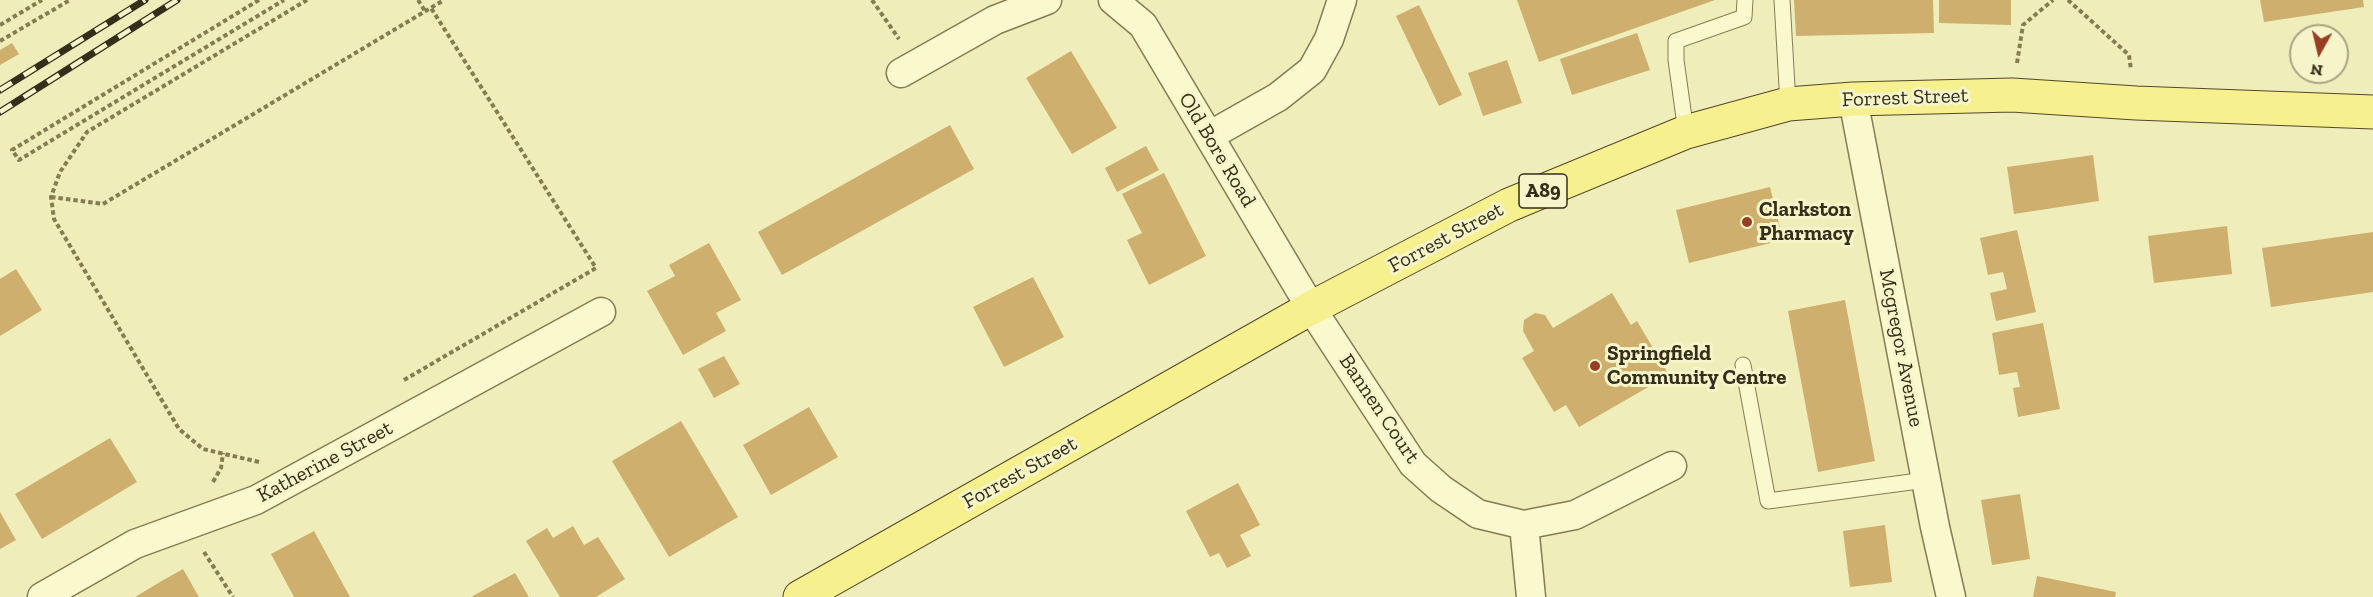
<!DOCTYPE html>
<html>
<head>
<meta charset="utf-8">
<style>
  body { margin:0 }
  #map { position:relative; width:2373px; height:597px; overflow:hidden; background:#efedba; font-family:"Zilla Slab",serif }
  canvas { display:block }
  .north { position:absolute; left:2289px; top:24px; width:60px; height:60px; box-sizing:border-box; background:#f6f5ca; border:2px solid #a9a584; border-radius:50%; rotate:188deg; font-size:16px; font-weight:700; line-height:24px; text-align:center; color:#352e1a }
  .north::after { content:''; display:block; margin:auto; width:21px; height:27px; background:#973f22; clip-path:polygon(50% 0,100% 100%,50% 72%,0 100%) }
</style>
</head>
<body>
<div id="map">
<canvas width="2373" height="597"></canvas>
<div class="north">N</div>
</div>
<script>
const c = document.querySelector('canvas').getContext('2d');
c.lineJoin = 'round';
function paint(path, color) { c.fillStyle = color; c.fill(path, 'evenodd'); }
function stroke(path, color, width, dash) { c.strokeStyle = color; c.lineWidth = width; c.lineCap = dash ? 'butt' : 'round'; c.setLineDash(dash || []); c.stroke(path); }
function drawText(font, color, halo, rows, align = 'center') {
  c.font = font + ' "Zilla Slab",serif'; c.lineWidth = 6; c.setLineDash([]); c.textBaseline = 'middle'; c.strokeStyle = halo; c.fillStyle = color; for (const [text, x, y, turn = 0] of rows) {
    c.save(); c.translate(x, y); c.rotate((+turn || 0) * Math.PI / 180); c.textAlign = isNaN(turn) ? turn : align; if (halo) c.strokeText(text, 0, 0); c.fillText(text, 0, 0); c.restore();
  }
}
const building = new Path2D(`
  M1517,0H1715L1539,62Z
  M1794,0H1933L1934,33L1796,36Z
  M1939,0H2011V25L1939,23Z
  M2260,0H2363L2364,7L2264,22Z
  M1419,5L1462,95L1439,106L1396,16Z
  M1637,33L1650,70L1572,95L1560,59Z
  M12,43L19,54L0,65V50Z
  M1071,51L1117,128L1072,154L1026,78Z
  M1507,60L1522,103L1483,116L1468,73Z
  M950,125L974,169L782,275L758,232Z
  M1146,146L1159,170L1117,192L1105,168Z
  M2093,155L2099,201L2014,214L2007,167Z
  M1164,173L1206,256L1149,285L1127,240L1142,233L1122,194Z
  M1770,187L1783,240L1689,263L1676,210Z
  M2227,226L2232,274L2154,283L2148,236Z
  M2017,230L2036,312L1996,321L1990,293L2007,289L2003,272L1988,275L1980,238Z
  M2373,232V292L2271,307L2262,248Z
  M709,243L741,300L716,313L726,331L683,355L647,291L675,276L669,265Z
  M16,269L42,310L0,336V279Z
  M1033,277L1064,337L1004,367L973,307Z
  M1612,293L1631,325L1637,321L1669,375L1579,427L1566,405L1554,412L1522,358L1534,351L1523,331L1524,320L1535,313L1545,315L1553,328Z
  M1845,300L1875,461L1818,472L1788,311Z
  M2043,323L2060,409L2018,417L2013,388L2020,387L2017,372L1999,375L1992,333Z
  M724,356L740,384L714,398L698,369Z
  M809,407L838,457L771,495L743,445Z
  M681,421L738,517L669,557L612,461Z
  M110,438L137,482L42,539L15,494Z
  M1238,483L1260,525L1240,535L1251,556L1227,568L1219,553L1210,557L1186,511Z
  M2020,494L2030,559L1992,565L1981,500Z
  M0,512L16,540L0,549Z
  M1885,525L1892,582L1850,587L1843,531Z
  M573,526L584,545L598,537L625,579L596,597H560L526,541L547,528L553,538Z
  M314,531L350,597H294L271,554Z
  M183,569L199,597H135L160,582Z
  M515,573L529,597H471L491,586Z
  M2037,576L2116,592L2115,597H2033Z`);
const path = new Path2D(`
  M259,0L12,150L19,160L284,0
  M418,0L425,11
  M872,0L899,39
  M2068,0L2129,55L2131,70
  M0,25L42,0
  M0,41L70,0
  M2017,63L2023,25L2053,0
  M51,197L103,204L444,0
  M404,380L596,268L431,8
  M259,462L203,449L179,429L54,219L51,197L60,172L87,132L307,0
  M213,482L221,468L223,453
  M204,552L233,597`);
const service = new Path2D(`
  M1782,0L1788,104
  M1686,132L1676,60V41L1744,17L1745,0
  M1743,365L1768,501L1926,480`);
const minor = new Path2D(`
  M1113,0L1143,25L1311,308L1413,464L1441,489L1478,514L1524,525L1575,515L1672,466
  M901,73L995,20L1047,0
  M1853,99L1935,527L1951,597
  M1209,136L1278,97L1312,70L1329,39L1342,0
  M1524,525L1531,597
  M42,597L135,544L256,500L601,312`);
const primary = new Path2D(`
  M800,597L1311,308L1509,205L1686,132L1788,104L1853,99L2012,95L2136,103L2373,112`);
const rail = new Path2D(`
  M0,90L145,0
  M0,112L177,0`);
const markers = [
  [1747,222,6,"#973f22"],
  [1595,366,6,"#973f22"]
];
const shields = [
  [1543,191,48]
];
const shieldNames = [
  ["A89",1543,191]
];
const streetNames = [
  ["Forrest Street",1905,98,-2],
  ["Old Bore Road",1217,150,59],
  ["Forrest Street",1446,238,-28],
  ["Mcgregor Avenue",1901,348,79],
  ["Bannen Court",1379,409,56],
  ["Katherine Street",325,462,-28],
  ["Forrest Street",1020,473,-29]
];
const poiNames = [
  ["Clarkston",1759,210],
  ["Pharmacy",1759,234],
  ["Springfield",1607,354],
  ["Community Centre",1607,378]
];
paint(building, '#cfaf6e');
stroke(service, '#867c54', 17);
stroke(minor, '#867c54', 31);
stroke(primary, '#534729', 35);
stroke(path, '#867c54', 4, [4.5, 3]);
stroke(service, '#faf8cd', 15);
stroke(minor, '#faf8cd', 28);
stroke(primary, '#f6f08f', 33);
stroke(rail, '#352e1a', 7);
stroke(rail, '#f6f5ca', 4.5, [14]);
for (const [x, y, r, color] of markers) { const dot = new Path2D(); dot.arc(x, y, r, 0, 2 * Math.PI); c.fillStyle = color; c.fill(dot); stroke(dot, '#f6f5ca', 2); }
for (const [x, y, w] of shields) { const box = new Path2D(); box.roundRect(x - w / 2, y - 17, w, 34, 4.5); c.fillStyle = '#f6f5ca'; c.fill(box); stroke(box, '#352e1a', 1.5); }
drawText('bold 20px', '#352e1a', null, shieldNames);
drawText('21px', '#352e1a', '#f6f5ca', streetNames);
drawText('bold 21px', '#352e1a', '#f6f5ca', poiNames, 'left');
</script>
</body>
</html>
